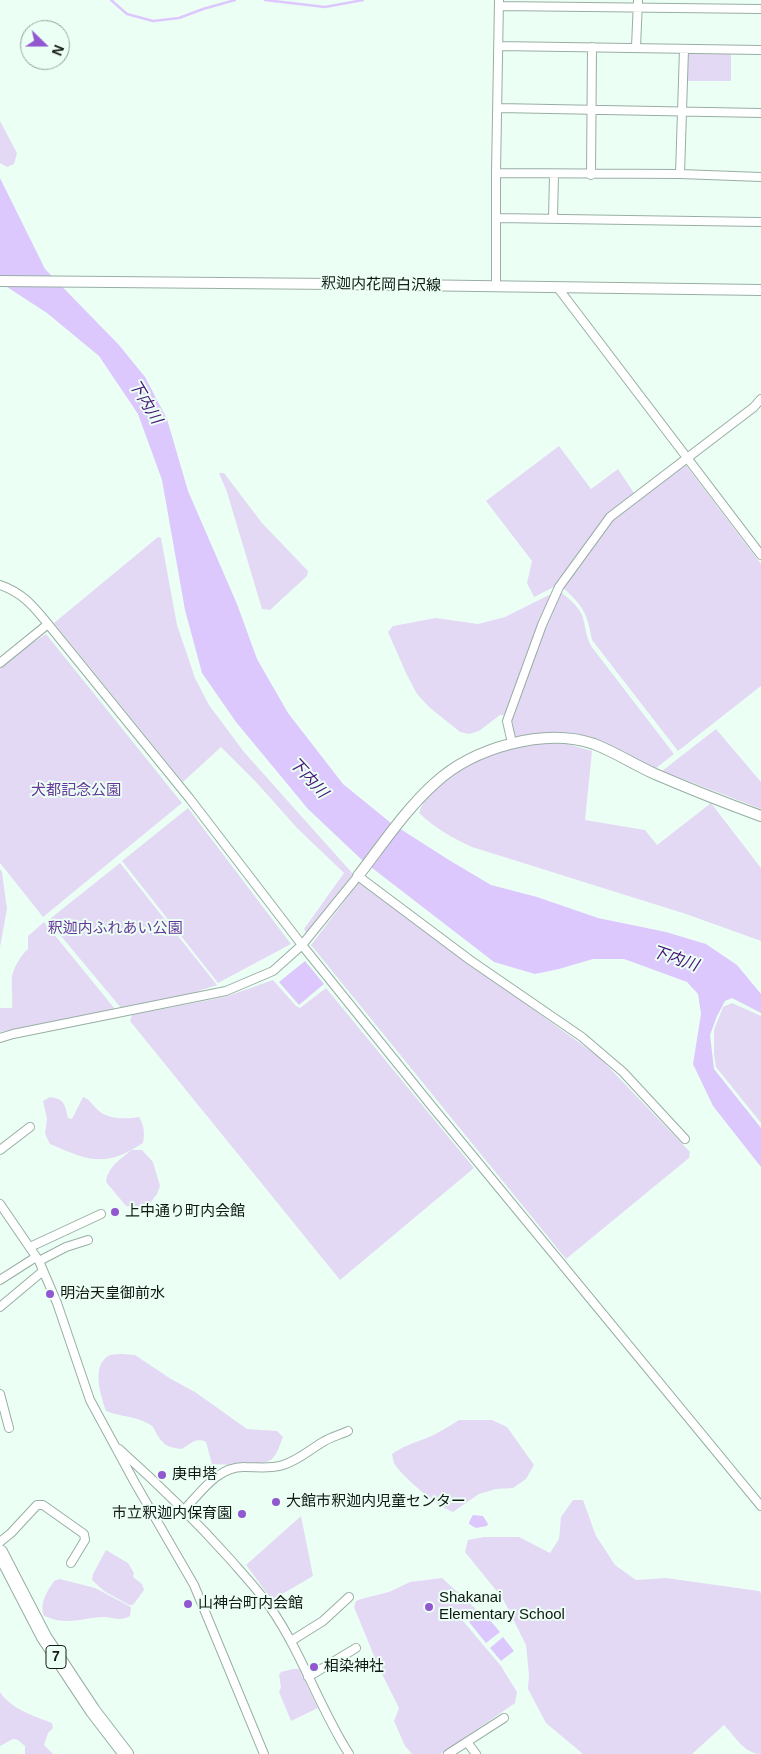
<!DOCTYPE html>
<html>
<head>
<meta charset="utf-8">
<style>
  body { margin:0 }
  #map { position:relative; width:761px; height:1754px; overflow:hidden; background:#ecfff5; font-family:Arial,sans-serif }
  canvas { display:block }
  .north { position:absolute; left:20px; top:20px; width:50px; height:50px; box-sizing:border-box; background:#ecfff5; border:1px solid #94a39b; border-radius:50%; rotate:112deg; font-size:14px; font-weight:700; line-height:20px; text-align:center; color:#111915 }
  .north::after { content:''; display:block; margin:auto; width:18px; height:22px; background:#9158d0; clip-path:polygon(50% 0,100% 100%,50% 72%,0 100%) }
</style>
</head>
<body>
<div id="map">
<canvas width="761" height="1754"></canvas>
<div class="north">N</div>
</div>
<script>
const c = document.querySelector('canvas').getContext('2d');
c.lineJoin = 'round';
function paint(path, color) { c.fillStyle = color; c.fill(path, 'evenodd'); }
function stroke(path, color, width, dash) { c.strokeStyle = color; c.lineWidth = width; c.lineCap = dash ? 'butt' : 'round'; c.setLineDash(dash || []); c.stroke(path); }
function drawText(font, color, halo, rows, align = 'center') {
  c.font = font + ' Arial,"Noto Sans JP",sans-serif'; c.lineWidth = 4; c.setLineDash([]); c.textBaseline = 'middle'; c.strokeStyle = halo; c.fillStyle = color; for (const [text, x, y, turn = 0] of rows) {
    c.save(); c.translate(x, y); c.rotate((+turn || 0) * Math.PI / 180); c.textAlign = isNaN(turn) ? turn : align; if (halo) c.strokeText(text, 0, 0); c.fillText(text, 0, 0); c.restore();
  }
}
const green = new Path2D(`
  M689,52L731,53V81H686V55Z
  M0,121L17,153L14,164L7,167L0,163Z
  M559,446L591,489L618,469L634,493L609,514L558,585L534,597L527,583L532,561L486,501Z
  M685,464L761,564V686L678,751L592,640C587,612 583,606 562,587L613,519Z
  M219,473H224L262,523L308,571L307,576L270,610L262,609L227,492Z
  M158,537L161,538L177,625L195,678L209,705L244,752L353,874L306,933L304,929L344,873L297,828L256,782L221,747L183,782L54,623Z
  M560,591C568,598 578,606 582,615C586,626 585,635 591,646L674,754L655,769C629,754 600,737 570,733C552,730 533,734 515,737L511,726V720Z
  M551,594L506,715H500L479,731L469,734L460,732L429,707L417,694L406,673L388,632L393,626L436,618L478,624L505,617Z
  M46,634L182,803L43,917L0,863V665Z
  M716,729L761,782V809L662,771Z
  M540,743L567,744L592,751L585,820L645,830L657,845L711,803L761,868V941L686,914L472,847C452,838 435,828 419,813C427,785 478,758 505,750C516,746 528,745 540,743Z
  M188,808L291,944L218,983L122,861Z
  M120,863L217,985L180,997L121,1008L51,924V918Z
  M0,869L2,872L7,909L0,947Z
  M360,881L479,970L599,1057L690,1152L689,1158L566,1259L311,945Z
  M44,922L115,1009L110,1012L0,1032V1008H12C13,998 11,984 12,976C14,967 21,955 28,949V936Z
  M273,980L296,1006L300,1008L326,988L474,1168L340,1280L130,1021L132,1015L225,997Z
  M732,1003L761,1016V1123L716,1067L714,1055V1030L723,1007Z
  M50,1097C65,1099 65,1105 68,1118L72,1119L83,1097C90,1099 93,1106 99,1111C110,1120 126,1119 139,1117C144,1125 145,1133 143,1143C105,1168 89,1161 50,1144L45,1134L47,1119L43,1101Z
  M132,1150H142L153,1162L160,1186L157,1194L150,1203L136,1208L126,1206L106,1182C107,1168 121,1158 132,1150Z
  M122,1354L135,1355L171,1379L195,1392L247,1429L277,1431L283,1437C280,1444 278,1453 272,1459C264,1467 225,1465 212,1464L206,1442C197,1437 190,1444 182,1449C167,1447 164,1446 156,1433C156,1432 153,1427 152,1426C139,1416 120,1417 106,1411C101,1396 90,1365 110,1355C113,1354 119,1354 122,1354Z
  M459,1420H492L507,1427L534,1465L526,1479L513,1488L496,1489L479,1494L453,1512C438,1507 405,1479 395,1465C393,1462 393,1458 392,1454C404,1446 411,1444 424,1439C437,1434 448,1427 459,1420Z
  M573,1500H583L596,1536L615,1565L636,1580L666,1578L759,1591L761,1593V1754C744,1754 735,1736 724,1725L692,1754H583L546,1723L528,1689L529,1675L526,1645L503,1599L465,1552L468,1540L484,1537H519L550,1553L559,1539L561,1517Z
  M301,1516L313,1576L272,1600L246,1565Z
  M106,1550L128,1563L134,1573L133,1577L142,1584L144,1590L133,1605H129L104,1591L92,1580L93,1574Z
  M442,1578L476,1609L463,1621L501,1666L517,1692L515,1703L441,1754H412L405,1746L394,1721L399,1708L379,1668L354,1607L356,1601L361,1599L389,1592L410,1582Z
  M60,1579L95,1588L131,1607L130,1616C120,1622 113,1617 103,1617C81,1618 68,1626 44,1616C39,1603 47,1592 54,1581Z
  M293,1669H299L318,1708L291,1721L279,1692L281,1687L279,1675L281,1672Z
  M0,1692C11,1709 34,1716 52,1723L53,1728L48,1733L44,1745L53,1754H25V1746L18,1740L13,1739L0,1746Z`);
const water = new Path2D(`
  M0,178L45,269L119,345L145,377L167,419L188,491L237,604L257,659L288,713L343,784L391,823L449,860L491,885L537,897L598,918L666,932L706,944L737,965L761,994V1013L732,998L725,1001L717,1016L710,1035L714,1069L761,1128V1167L713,1106L693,1064L701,1014L698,994L687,982L624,959H593L559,969L535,974L494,962L363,861L308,809L236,722L202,673L185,610L162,480L138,414L99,356L47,313L7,287L0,276Z
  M305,961L324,984L299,1005L279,982Z
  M473,1515L483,1516L488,1524L487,1526L476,1528L469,1524V1522Z
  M482,1611L500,1632L486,1643L469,1622Z
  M503,1637L514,1651L501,1661L490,1648Z`);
const stream = new Path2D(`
  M111,0L127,14L153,21L179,18L203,9L235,0
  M265,0L325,7L363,0`);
const street = new Path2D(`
  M499,6L761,9
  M499,46L761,50
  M636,47L638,0
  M498,108L761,113
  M496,173L680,174L761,177
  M680,174L684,49
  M591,175L592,47
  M497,218L761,222
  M553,219L554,174
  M496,287V173L499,0
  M558,288L761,555
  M0,585C23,593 33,606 48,624L190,799L302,945L430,1104L761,1506
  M0,663L48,624
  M512,743L507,721L542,625L559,587L610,517L754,407L761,399
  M0,1038L13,1034L226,991L273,971L302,945L358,876L470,960L582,1037L623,1072L685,1139
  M0,1150L30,1127
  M0,1204L39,1261L57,1303L90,1400L135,1483L194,1585L264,1754
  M30,1247L101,1214
  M39,1261L66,1247L88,1240
  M0,1280L36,1257
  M0,1307L43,1271
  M0,1394L9,1428
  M119,1449C157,1483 194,1519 229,1558C243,1574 258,1590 270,1607C302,1653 319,1707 349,1754
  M184,1510C201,1492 218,1466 245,1467C258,1467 270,1469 283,1465C299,1460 309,1450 323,1442C330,1437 340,1435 348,1431
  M0,1542L11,1533L37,1505H43L84,1534L85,1540L71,1563
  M291,1641L323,1621L349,1597
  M308,1677L356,1648
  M467,1742L476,1754
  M448,1754L504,1718`);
const secondary = new Path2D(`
  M0,281L335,284L761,290
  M358,876C382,845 405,810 435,783C473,748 544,727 594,744C615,752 635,765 655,774C690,789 725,803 761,816`);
const highway = new Path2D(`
  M0,1552L44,1637L93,1711L126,1754`);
const markers = [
  [115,1212,5,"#9158d0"],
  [50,1294,5,"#9158d0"],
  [162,1475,5,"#9158d0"],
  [276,1502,5,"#9158d0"],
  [242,1514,5,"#9158d0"],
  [188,1604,5,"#9158d0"],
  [429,1607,5,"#9158d0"],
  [314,1667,5,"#9158d0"]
];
const shields = [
  [56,1657,20]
];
const shieldNames = [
  ["7",56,1657]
];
const streetNames = [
  ["釈迦内花岡白沢線",381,285,1]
];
const parkNames = [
  ["犬都記念公園",76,791],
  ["釈迦内ふれあい公園",115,929]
];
const poiNames = [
  ["上中通り町内会館",125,1212],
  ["明治天皇御前水",60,1294],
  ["庚申塔",172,1475],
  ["大館市釈迦内児童センター",286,1502],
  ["市立釈迦内保育園",232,1514,"right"],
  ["Shakanai",439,1598],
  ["Elementary School",439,1615],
  ["山神台町内会館",198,1604],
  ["相染神社",324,1667]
];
const waterNames = [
  ["下内川",145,402,59],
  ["下内川",308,778,47],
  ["下内川",675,959,19]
];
paint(green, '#e4d9f5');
paint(water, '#ddc8fd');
stroke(stream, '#ddc8fd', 2.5);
stroke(street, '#98aea4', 10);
stroke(secondary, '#98aea4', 12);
stroke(highway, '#98aea4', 16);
stroke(street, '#fff', 8);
stroke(secondary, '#fff', 10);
stroke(highway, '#fff', 14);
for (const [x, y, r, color] of markers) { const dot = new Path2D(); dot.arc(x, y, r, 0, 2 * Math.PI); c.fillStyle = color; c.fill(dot); stroke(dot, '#ecfff5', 2); }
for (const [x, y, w] of shields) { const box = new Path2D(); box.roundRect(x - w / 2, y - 11.5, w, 23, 4); c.fillStyle = '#ecfff5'; c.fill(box); stroke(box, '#111915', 1); }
drawText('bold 14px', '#111915', null, shieldNames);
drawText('15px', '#111915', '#ecfff5', streetNames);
drawText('15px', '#673799', '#ecfff5', parkNames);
drawText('15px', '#111915', '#ecfff5', poiNames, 'left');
drawText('italic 16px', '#4b1679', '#ecfff5', waterNames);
</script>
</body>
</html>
